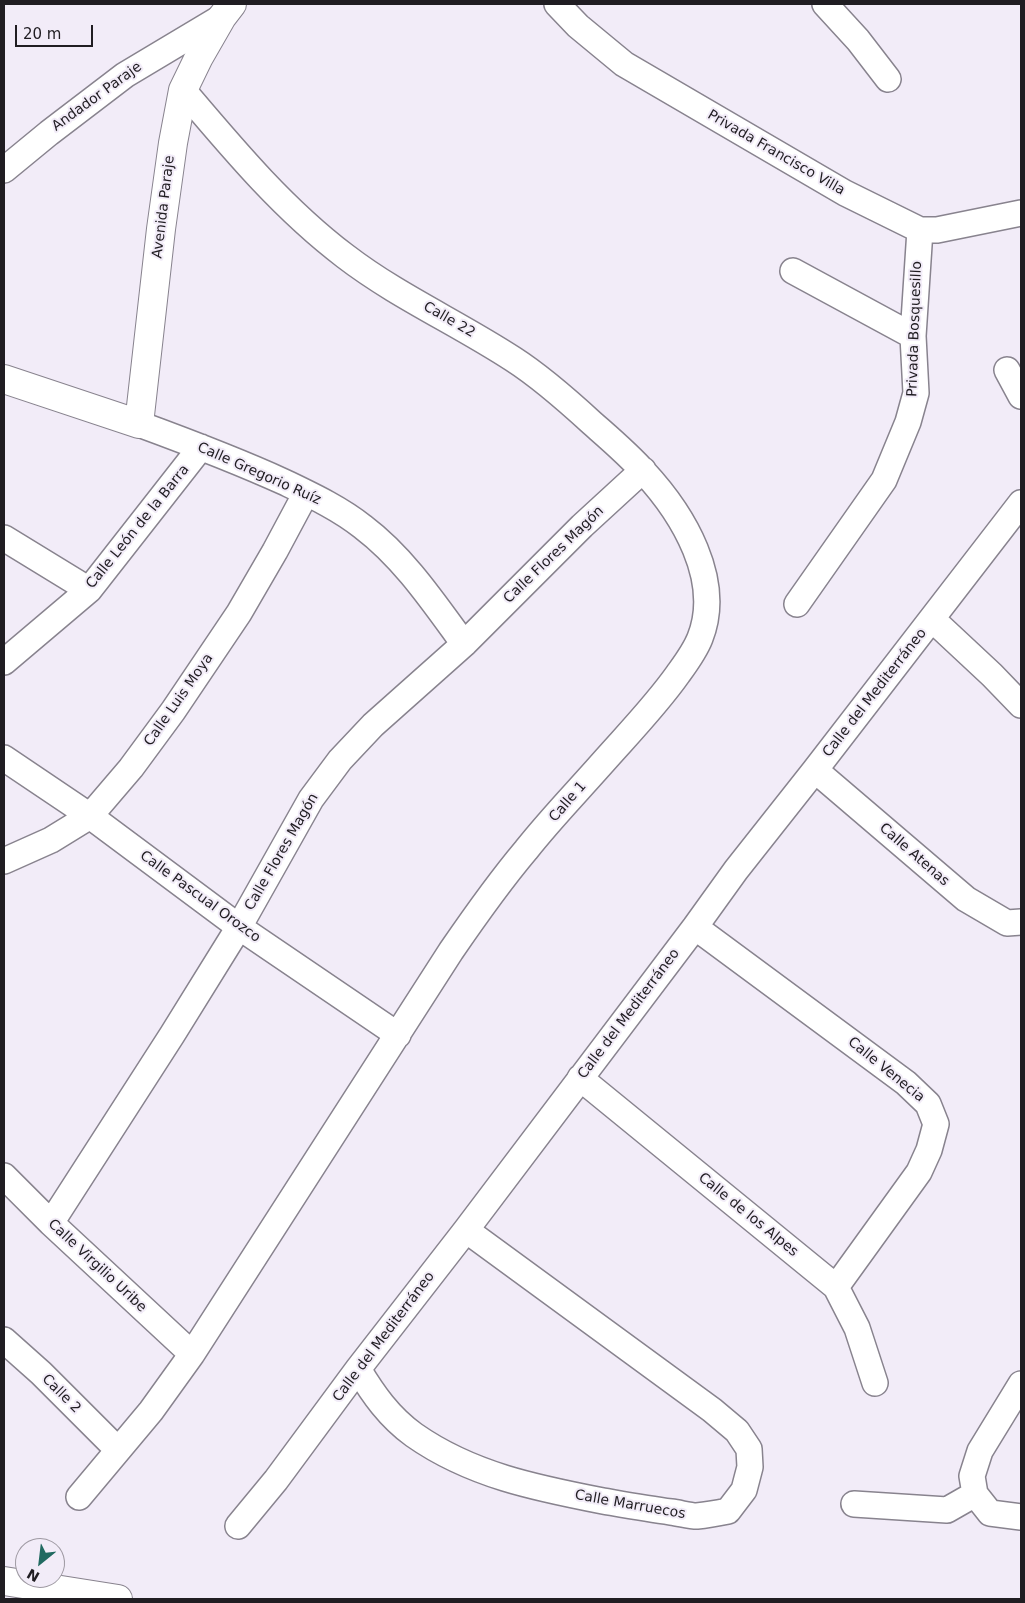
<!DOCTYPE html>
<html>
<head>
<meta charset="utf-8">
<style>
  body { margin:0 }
  #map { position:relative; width:1025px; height:1603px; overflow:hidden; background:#f2ecf8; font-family:"DejaVu Sans",sans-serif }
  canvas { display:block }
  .frame { position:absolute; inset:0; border:5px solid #201d22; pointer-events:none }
  .north { position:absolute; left:15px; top:1538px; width:50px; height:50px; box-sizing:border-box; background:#f2ecf8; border:1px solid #9e99a2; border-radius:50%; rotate:209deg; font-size:14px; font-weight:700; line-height:20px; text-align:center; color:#201d22 }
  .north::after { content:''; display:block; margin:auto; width:18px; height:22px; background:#216a61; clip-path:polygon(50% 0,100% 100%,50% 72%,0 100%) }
  .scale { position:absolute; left:15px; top:25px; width:78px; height:22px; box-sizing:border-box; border:2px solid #201d22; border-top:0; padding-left:6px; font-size:15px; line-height:18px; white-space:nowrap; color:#201d22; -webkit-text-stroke:4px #f2ecf8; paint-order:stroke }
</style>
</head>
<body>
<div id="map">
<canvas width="1025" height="1603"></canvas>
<div class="frame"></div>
<div class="north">N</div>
<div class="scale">20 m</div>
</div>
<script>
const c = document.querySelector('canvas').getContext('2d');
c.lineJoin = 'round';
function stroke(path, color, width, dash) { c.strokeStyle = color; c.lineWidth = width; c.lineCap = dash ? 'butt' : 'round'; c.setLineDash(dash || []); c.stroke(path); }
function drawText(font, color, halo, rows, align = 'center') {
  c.font = font + ' "DejaVu Sans",sans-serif'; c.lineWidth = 4; c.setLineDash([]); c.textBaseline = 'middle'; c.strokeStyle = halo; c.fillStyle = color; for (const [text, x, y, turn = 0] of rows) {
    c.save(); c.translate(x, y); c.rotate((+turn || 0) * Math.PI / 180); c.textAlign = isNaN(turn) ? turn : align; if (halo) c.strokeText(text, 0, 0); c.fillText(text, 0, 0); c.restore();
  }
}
const minor = new Path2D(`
  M557,4L578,26L624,64L845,193L920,230H937L1021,213
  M825,4L858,40L888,79
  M4,170L49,133L125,75L222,17
  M793,271L913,336
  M1007,370L1021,396
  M139,424C188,442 236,460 284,482C311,495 339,508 363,527C404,558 434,603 464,644
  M4,538L89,590
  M797,604L884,480L908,422L916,393L913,336L920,230
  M932,619L992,675L1021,705
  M4,662L89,590L201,447
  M4,758L90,816L239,927L398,1035
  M815,770L966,899L1007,923L1021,922
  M4,861L51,840L90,816L131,768L173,711L239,613L275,551L306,493
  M695,927L906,1083L928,1104L936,1124L929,1150L919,1172L836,1287
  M580,1078L836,1287L857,1328L875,1383
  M4,1176L51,1223L192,1354
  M51,1223L172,1035L239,927L311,799L340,760L373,725L464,644L582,526L643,470
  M4,1340L41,1373L118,1450
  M358,1369C373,1394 389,1417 414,1435C471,1475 536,1488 603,1501C626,1505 648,1509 671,1512C680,1513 689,1516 697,1516C707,1515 718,1513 728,1511L744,1490L750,1467L749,1449L737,1431L712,1410L466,1230
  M1021,1384L980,1451L972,1476L975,1494L990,1513L1021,1517
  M79,1497L151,1411L192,1354L451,951C475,916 499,882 526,850C548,822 573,796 597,769C624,738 654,708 678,674C686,663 695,651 700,638C723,580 683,514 644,472C628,454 609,438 592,423C567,400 541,377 513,359C458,323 397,296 345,256C283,209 233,149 183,90
  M854,1504L947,1510L975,1494
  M238,1526L276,1480L358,1369L466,1230L695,927L736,870L815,770L1021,503`);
const tertiary = new Path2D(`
  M4,379L139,424L161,229L173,143L183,90L199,57L222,17L232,4
  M4,1581L118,1599`);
const streetNames = [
  ["Andador Paraje",97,97,-36],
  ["Privada Francisco Villa",776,153,30],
  ["Avenida Paraje",164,207,-83],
  ["Calle 22",449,320,30],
  ["Privada Bosquesillo",915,329,-88],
  ["Calle Gregorio Ruíz",259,474,24],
  ["Calle León de la Barra",138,527,-51],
  ["Calle Flores Magón",554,555,-44],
  ["Calle del Mediterráneo",875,693,-52],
  ["Calle Luis Moya",179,700,-55],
  ["Calle 1",568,802,-49],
  ["Calle Flores Magón",282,852,-60],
  ["Calle Atenas",914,855,41],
  ["Calle Pascual Orozco",200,897,36],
  ["Calle del Mediterráneo",629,1014,-53],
  ["Calle Venecia",886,1070,39],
  ["Calle de los Alpes",748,1215,39],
  ["Calle Virgilio Uribe",97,1266,43],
  ["Calle del Mediterráneo",384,1337,-53],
  ["Calle 2",61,1394,45],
  ["Calle Marruecos",630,1505,10]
];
stroke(minor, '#88838e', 28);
stroke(tertiary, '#88838e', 30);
stroke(minor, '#fff', 25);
stroke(tertiary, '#fff', 28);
drawText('14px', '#201d22', '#f2ecf8', streetNames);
</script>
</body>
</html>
